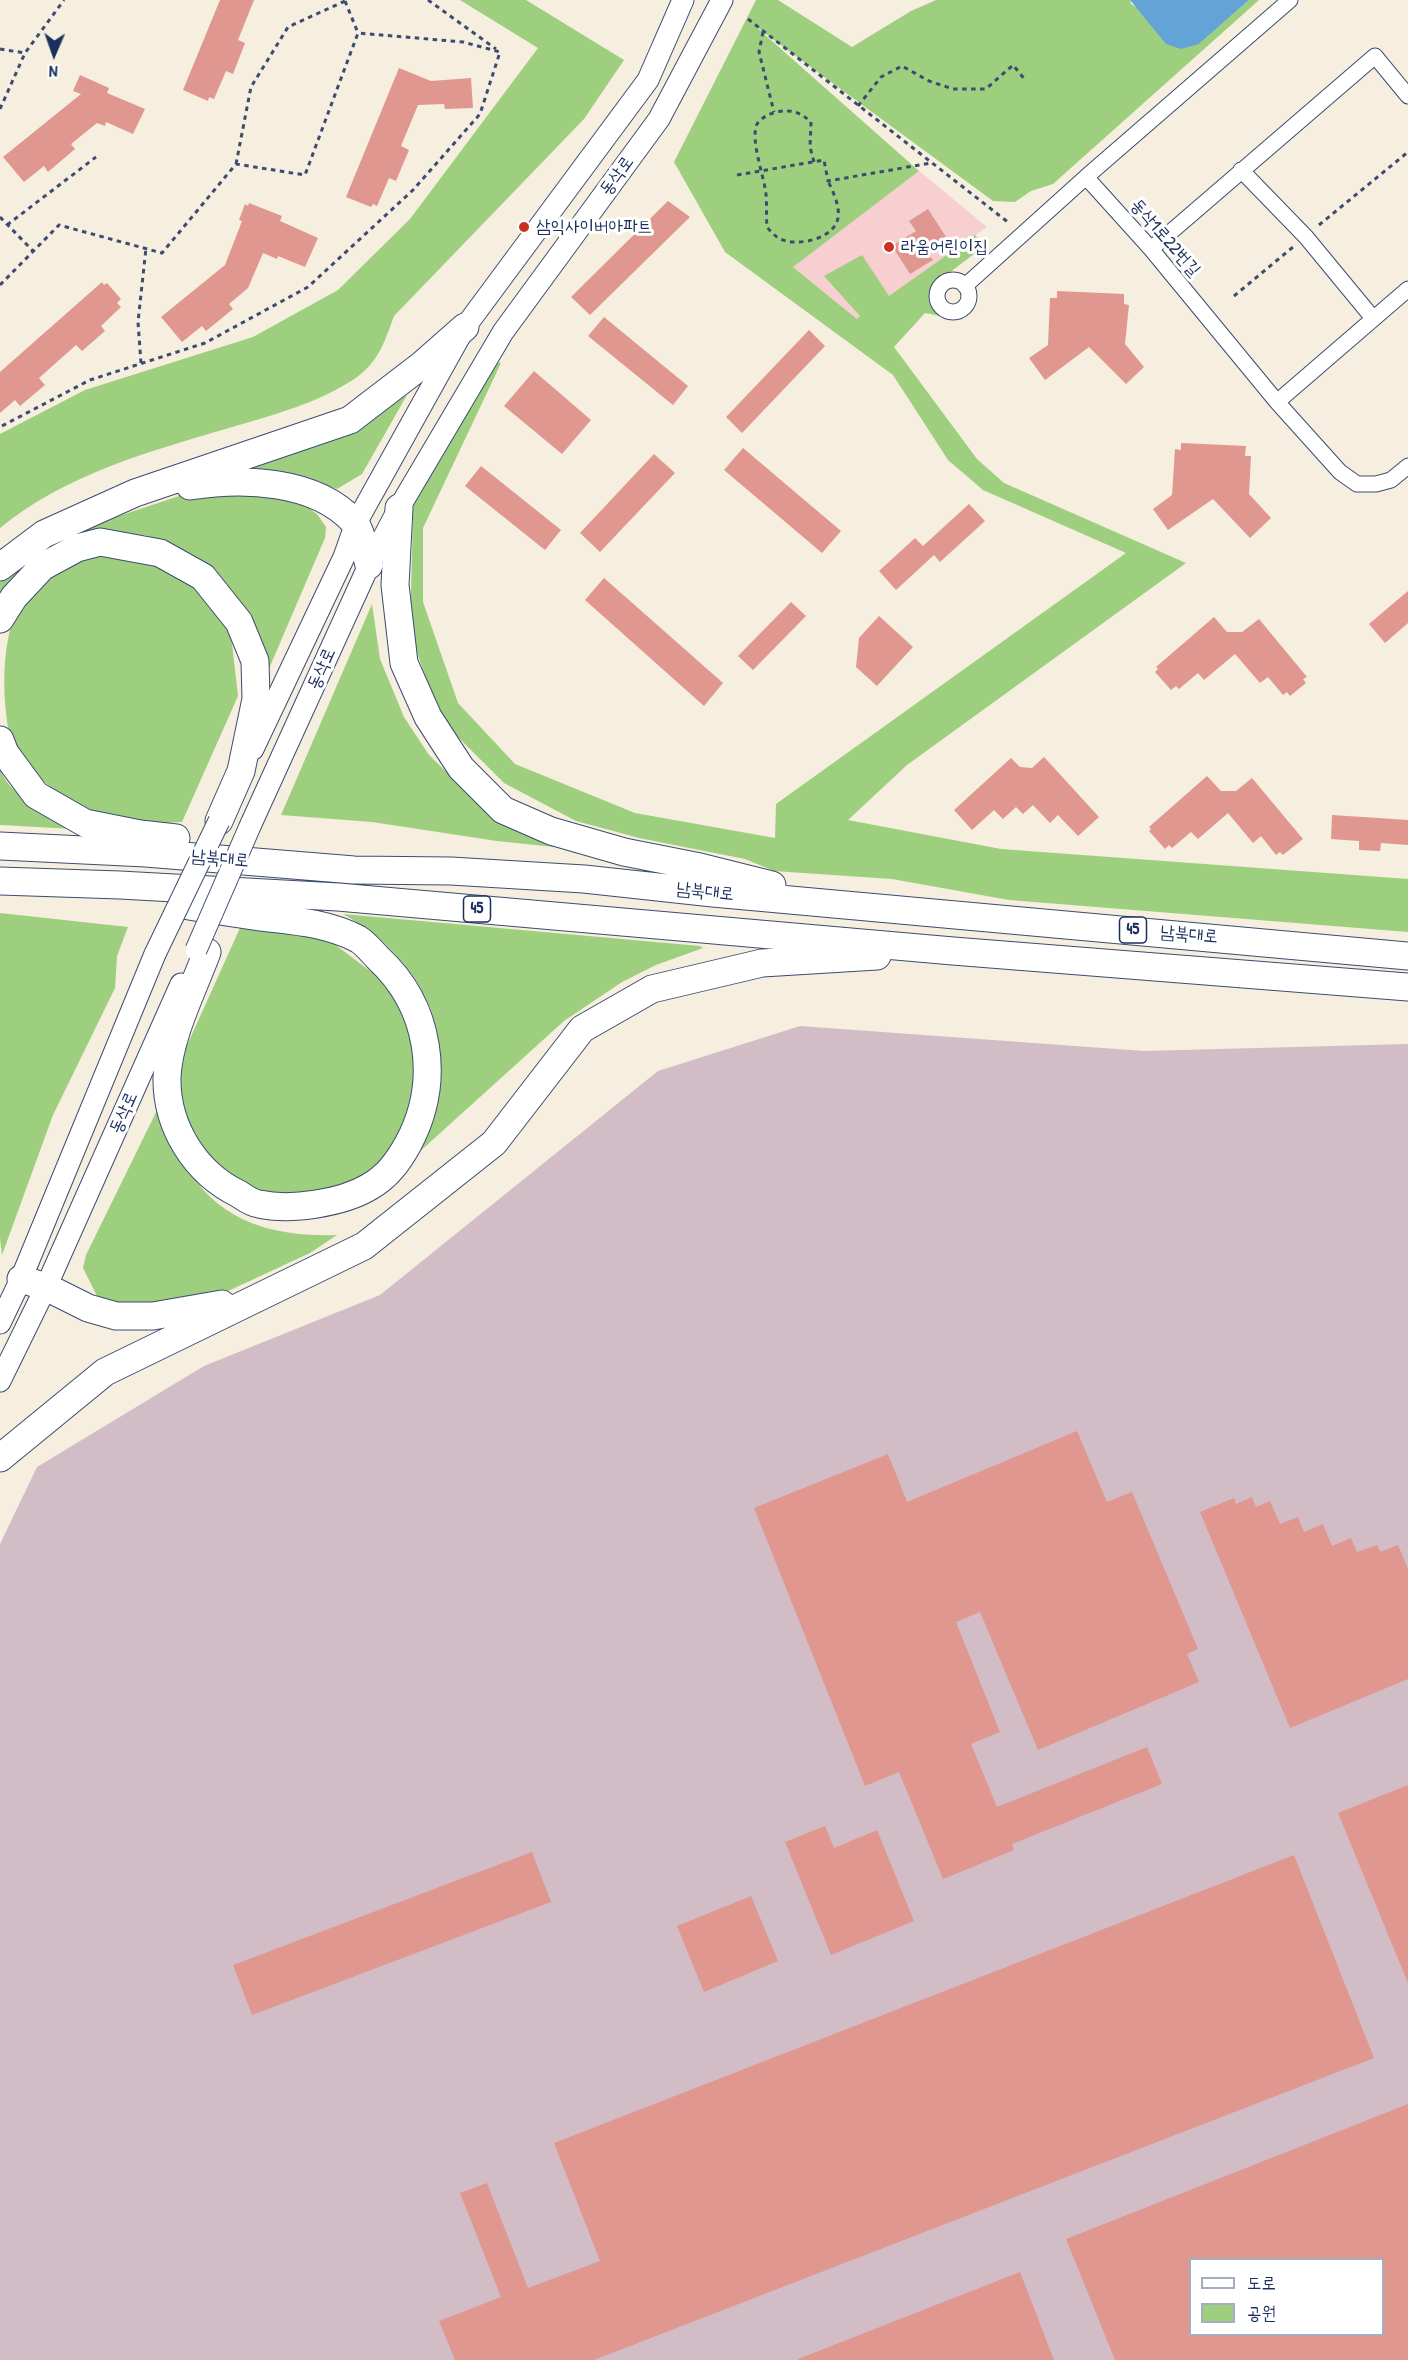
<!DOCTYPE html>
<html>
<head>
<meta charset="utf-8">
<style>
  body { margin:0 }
  #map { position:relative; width:1408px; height:2360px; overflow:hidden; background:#f6eede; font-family:"Patrick Hand","Poor Story",sans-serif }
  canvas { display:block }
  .legend { position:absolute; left:1189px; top:2258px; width:195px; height:78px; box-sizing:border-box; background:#fff; border:2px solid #a4acbf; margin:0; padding:8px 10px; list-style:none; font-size:18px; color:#1b2f5e }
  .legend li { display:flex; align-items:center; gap:12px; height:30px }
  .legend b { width:30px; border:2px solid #a4acbf }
  .north { position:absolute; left:24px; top:24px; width:60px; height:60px; -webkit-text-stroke:4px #fff; paint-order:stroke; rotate:182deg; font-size:16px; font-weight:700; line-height:24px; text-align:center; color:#1b2f5e }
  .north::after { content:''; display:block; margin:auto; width:21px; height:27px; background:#1b2f5e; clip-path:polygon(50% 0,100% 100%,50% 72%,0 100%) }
</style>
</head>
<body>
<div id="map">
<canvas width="1408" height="2360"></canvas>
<ul class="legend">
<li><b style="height:8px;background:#fff"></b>도로</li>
<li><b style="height:16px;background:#9ecf7e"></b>공원</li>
</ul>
<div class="north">N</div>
</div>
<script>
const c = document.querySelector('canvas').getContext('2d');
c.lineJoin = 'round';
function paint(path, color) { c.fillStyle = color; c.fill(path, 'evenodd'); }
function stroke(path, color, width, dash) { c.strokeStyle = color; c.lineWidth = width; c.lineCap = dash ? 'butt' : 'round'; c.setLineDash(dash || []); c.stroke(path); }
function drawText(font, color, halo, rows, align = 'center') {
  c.font = font + ' "Patrick Hand","Poor Story",sans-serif'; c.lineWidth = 6; c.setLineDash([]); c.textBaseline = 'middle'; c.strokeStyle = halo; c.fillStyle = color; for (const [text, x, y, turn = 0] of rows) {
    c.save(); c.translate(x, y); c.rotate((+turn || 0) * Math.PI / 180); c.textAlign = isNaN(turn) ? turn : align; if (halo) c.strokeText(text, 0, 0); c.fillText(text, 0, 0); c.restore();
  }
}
const built = new Path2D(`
  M919,171L987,227L857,319L792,266Z`);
const industrial = new Path2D(`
  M800,1026L1144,1051L1408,1044V2360H0V1544L37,1467L204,1366L380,1295L658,1071ZM1190,2260H1382V2334H1190Z`);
const green = new Path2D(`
  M460,0H526L624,60L584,119L394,316C385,341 379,361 357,377C320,403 272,415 229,428C150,451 64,475 0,528V434L85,390L253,337L338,290L410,219L538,48Z
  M756,0H778L852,47L911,11L936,0H1130L1131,4L1199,44L1249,0H1259L1053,184L1031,191L1015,202L993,201L755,26L919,171L793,267L857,319L860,316L824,276L862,255L889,296L975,235L979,240L978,251L937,282C934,299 935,305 946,317L925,313L894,347L977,459L1004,483L1186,563L907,765L848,820L1001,849L1408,879V932L1009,900L892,879L774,871L745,859L639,838L576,821L504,783L441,720L410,633L413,509L417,494L492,361L501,363L423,528V602L458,703L515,764L635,813L775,838L776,804L1126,553L983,490L948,460L893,375L725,252L674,162Z
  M407,395L362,474L337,489L297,476L243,470L326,441L368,419Z
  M194,491L296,499L317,514L326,527L325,538L262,685L252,636L171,546L145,535L100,533L0,599V582L36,552L101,522Z
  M112,553L152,563L191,580L231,635L238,696L182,822C164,823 145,825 127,823C117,822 68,801 60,795C40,780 21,758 10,736C0,691 0,609 39,580C62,564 85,558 112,553Z
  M372,604L380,659L404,717L429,755L461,786L564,848L497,841L372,822L281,815Z
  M0,770C12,798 49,815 74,829L0,825Z
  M0,913L128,927L117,956L115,988L53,1115L2,1255L0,1238Z
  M343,914L700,946L703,948L656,965L622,982L564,1021L406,1164C414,1144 421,1124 429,1104C432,1096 437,1087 439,1078C448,1007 403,947 343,914Z
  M240,928L318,936L329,940L386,983L413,1028L415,1107L393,1149L364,1177L322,1196L259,1195L211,1164L183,1114L178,1079L184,1052Z
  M164,1096C168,1114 170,1133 176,1150C179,1159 186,1167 191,1174C225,1225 280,1237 337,1235L310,1253L226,1292L134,1309L99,1300L83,1268L86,1255Z`);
const water = new Path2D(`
  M1130,0H1249L1199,44L1181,49L1166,44Z`);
const building = new Path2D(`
  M220,0H254L238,40L245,43L233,74L226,71L214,99L209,97L208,101L183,90Z
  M399,68L431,81L471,78L473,108L445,109L444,104L418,105L401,146L409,150L396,181L389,178L377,206L373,204L371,207L346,197Z
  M80,75L109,88L107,93L145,109L133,134L106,122L105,126L97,123L71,144L75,149L48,172L44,166L24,182L3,157L81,94L73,91Z
  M668,201L690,217L590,315L571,297Z
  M249,203L282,216L280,221L318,238L305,267L278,256L277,259L263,253L248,288L229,304L233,309L206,331L202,326L182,342L161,317L225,265L242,221L239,220L245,204L248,206Z
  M928,209L948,240L928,253L933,260L910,274L892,246L916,231L909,221Z
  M102,282L104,285L107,283L121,299L117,303L121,307L101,326L105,331L82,351L76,345L39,378L45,385L20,406L15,400L0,413V372Z
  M1057,291L1124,294V304L1129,305L1125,344L1144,367L1126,384L1089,347L1045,380L1029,358L1048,345L1050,298H1057Z
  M604,317L688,386L673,405L588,336Z
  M809,330L825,346L742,433L726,417Z
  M534,371L591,420L562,454L504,406Z
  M1181,443L1246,446L1245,456H1251L1249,494L1271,518L1250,538L1213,499L1168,530L1153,509L1172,495L1175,449L1181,450Z
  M743,448L841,531L822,553L724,470Z
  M654,454L675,473L600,552L580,533Z
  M481,466L561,530L545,550L465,486Z
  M969,504L985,521L940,562L934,555L896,590L879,571L915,538L923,546Z
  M604,578L723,683L704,706L585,600Z
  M1408,591V623L1385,643L1369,624Z
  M791,602L806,616L753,670L738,656Z
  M879,616L913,647L877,686L856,667L859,638Z
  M1214,617L1227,632H1242L1259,619L1307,677L1303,679L1306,683L1290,696L1287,692L1283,695L1268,677L1260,683L1235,654L1204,680L1198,673L1179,689L1176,686L1171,690L1155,672L1158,669L1156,667Z
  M1044,757L1099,817L1078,836L1058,815L1050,823L1033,805L1023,814L1016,807L1003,819L994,810L972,830L954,810L1011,758L1020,767L1032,768Z
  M1207,776L1221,791H1236L1252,778L1303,839L1283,855L1280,852L1276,855L1261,836L1253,843L1228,813L1198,839L1191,832L1172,848L1169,845L1165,849L1149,831L1151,829L1149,827Z
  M1332,815L1408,820V845L1381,843L1380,851L1359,850V841L1331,839Z
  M1077,1431L1107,1502L1132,1492L1198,1649L1187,1654L1199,1682L1038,1750L980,1612L956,1622L1000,1732L971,1744L997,1807L1147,1747L1162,1784L1012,1844L1014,1850L943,1879L899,1772L865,1786L754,1508L888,1454L907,1502Z
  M1252,1497L1256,1507L1270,1501L1280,1524L1298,1517L1304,1532L1323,1524L1332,1546L1351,1538L1357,1552L1377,1545L1380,1552L1398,1545L1408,1569V1679L1290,1728L1200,1512L1234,1498L1236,1504Z
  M1408,1785V1983L1338,1813Z
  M825,1826L834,1848L877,1830L914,1921L831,1955L785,1842Z
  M532,1852L551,1902L252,2015L233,1965Z
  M1294,1855L1374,2058L594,2360H455L439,2321L501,2297L460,2193L487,2183L528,2288L600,2261L554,2143Z
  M751,1896L778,1961L704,1992L677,1926Z
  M1408,2104V2360H1115L1066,2239ZM1191,2259H1383V2334H1191Z
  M1020,2272L1054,2360H798V2359Z`);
const path = new Path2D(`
  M428,0L496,49
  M345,1L358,33
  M748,19L1009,223
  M763,32L759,52L774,112
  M0,49L25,53
  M858,106L881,77L902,66L929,81L953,89H986L1013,65L1026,81
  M0,109L25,53L64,0
  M814,162L810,147L811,122C800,112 791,109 777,112C770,113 761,118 757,124C750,140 764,176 766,194C767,205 766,216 767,227C772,233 777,239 786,241C803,245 834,238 838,218C840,205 833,192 828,181
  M236,164L251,87L288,27L345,1
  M737,175L824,160L828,181L931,163
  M0,217L33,251
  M7,225L96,157
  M1319,225L1408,152
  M0,285L59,225L162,253L236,164L305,175L358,33L463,42L500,52L480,114L413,190L308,287L205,343L90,380L0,427
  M1234,296L1293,247
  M141,363L138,322L146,248`);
const street = new Path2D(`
  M1290,0L1086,177L1151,249L1277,402L1340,472L1357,484H1376L1391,480L1408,466
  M1241,170L1306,237L1372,317
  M1151,249L1375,56L1408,96
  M937 296a16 16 0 1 1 32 0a16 16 0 1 1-32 0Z
  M965,286L1086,177
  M1277,402L1408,289`);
const secondary = new Path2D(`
  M253,749L344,557L356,523L465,327L648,80L683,0
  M251,824L369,565L399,508L503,332L659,119L722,0
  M0,1323L21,1279L155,954
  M0,1381L46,1287L181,984`);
const highway = new Path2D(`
  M190,486C242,478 315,479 354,522C361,529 366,554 369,565
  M399,508L395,585L404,663L428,717L461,768L503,810L551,831L624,852L700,867L772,885
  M0,567L44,534L135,493L350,420L423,364L465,327
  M0,619L14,597L42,567L77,548L100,542L160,553L203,577L239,622L255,661L256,699L241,771L219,821
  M0,740L5,753L36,795L85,823L140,834L176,838
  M0,846L146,853L354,870L451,871L584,879L713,893L1408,956
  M0,881L120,885L338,897L953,951L1408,987
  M189,906C213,910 237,914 261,917C295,921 327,923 358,939C365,943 372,952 378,958C430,1006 442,1081 408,1144C398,1162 387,1177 369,1187C342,1203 291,1211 259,1204C252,1203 245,1198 239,1194C195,1173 166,1126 167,1077C169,1036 193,990 207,952
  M21,1279L46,1287L88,1308L116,1316H153L222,1304
  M0,1458L105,1372L364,1246L494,1143L582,1029L652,989L762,963L877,956`);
const secondaryBridge = new Path2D(`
  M196,950L251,824
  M155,954L219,821`);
const markers = [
  [524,227,6,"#c8321e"],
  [889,247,6,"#c8321e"]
];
const shields = [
  [477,909,27],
  [1133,930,27]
];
const shieldNames = [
  ["45",477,909],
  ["45",1133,930]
];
const streetNames = [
  ["동삭로",617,176,-54],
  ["동삭1로22번길",1165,238,49],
  ["동삭로",322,669,-66],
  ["남북대로",220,859,5],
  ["남북대로",705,892,6],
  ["남북대로",1189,935,5],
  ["동삭로",124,1113,-66]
];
const poiNames = [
  ["삼익사이버아파트",536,227],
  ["라움어린이집",901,247]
];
paint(built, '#f7cfd1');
paint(industrial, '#d2bdc6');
paint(green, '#9ecf7e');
paint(water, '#64a3d6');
paint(building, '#df9790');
stroke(street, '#3c4c71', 17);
stroke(secondary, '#3c4c71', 23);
stroke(highway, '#3c4c71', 29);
stroke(path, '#3c4c71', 3, [4.5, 4.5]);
stroke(street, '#fff', 15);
stroke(secondary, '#fff', 21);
stroke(highway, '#fff', 27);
stroke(secondaryBridge, '#3c4c71', 23, []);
stroke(secondaryBridge, '#fff', 21);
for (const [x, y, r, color] of markers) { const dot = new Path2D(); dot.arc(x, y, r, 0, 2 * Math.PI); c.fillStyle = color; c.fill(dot); stroke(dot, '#fff', 2); }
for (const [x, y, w] of shields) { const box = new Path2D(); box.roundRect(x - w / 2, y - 13, w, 26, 4.5); c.fillStyle = '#fff'; c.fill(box); stroke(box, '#1b2f5e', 1.5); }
drawText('bold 16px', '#1b2f5e', null, shieldNames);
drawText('18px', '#1b2f5e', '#fff', streetNames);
drawText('18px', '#1b2f5e', '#fff', poiNames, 'left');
</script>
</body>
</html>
